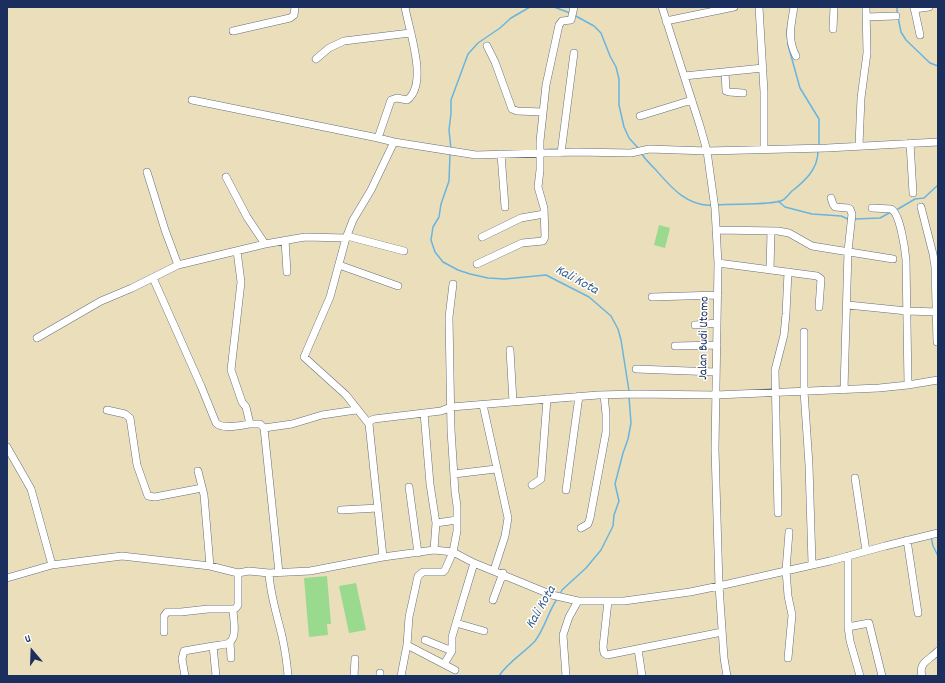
<!DOCTYPE html>
<html>
<head>
<meta charset="utf-8">
<style>
  body { margin:0 }
  #map { position:relative; width:945px; height:683px; overflow:hidden; background:#ebdfbb; font-family:Dekko,sans-serif }
  canvas { display:block }
  .frame { position:absolute; inset:0; border:8px solid #1b2f5e; pointer-events:none }
  .north { position:absolute; left:12px; top:631px; width:40px; height:40px; -webkit-text-stroke:3px #fff; paint-order:stroke; rotate:341deg; font-size:11px; font-weight:700; line-height:16px; text-align:center; color:#1b2f5e }
  .north::after { content:''; display:block; margin:auto; width:14px; height:18px; background:#1b2f5e; clip-path:polygon(50% 0,100% 100%,50% 72%,0 100%) }
</style>
</head>
<body>
<div id="map">
<canvas width="945" height="683"></canvas>
<div class="frame"></div>
<div class="north">U</div>
</div>
<script>
const c = document.querySelector('canvas').getContext('2d');
c.lineJoin = 'round';
function paint(path, color) { c.fillStyle = color; c.fill(path, 'evenodd'); }
function stroke(path, color, width, dash) { c.strokeStyle = color; c.lineWidth = width; c.lineCap = dash ? 'butt' : 'round'; c.setLineDash(dash || []); c.stroke(path); }
function drawText(font, color, halo, rows, align = 'center') {
  c.font = font + ' Dekko,sans-serif'; c.lineWidth = 3; c.setLineDash([]); c.textBaseline = 'middle'; c.strokeStyle = halo; c.fillStyle = color; for (const [text, x, y, turn = 0] of rows) {
    c.save(); c.translate(x, y); c.rotate((+turn || 0) * Math.PI / 180); c.textAlign = isNaN(turn) ? turn : align; if (halo) c.strokeText(text, 0, 0); c.fillText(text, 0, 0); c.restore();
  }
}
const green = new Path2D(`
  M659,225L670,228L665,248L654,245Z
  M327,576L331,624H327L328,635L309,637L304,578Z
  M356,583L366,630L349,633L339,586Z`);
const stream = new Path2D(`
  M554,7L570,13
  M897,7V13
  M574,15L594,26L601,33L610,56L616,67L619,79V105L624,127L629,138L639,149
  M898,17L901,32L906,40L930,63L938,66
  M788,24L787,31L788,45L800,88L819,119V145
  M451,149L449,130L451,113V100L468,54L478,43L500,28L511,18L530,7
  M641,153C645,159 650,164 655,169C670,186 687,207 712,205
  M450,154L449,181L441,204L439,217L433,227L431,240L435,252L443,262L458,270L470,274L488,278L505,279L546,275L589,297L611,316L618,329L621,340L629,391
  M778,201L785,207L812,214L841,216L848,219
  M717,205C733,203 771,206 783,200C786,198 789,194 792,191C805,181 818,169 818,151
  M898,209L915,199L924,198L938,185
  M855,219L880,218L891,212
  M931,537L933,546L938,556
  M560,594L562,590L586,568L601,550L613,526L614,515L619,501L615,484L623,453L628,439L631,423L629,397
  M499,676C508,662 524,653 535,641C545,628 548,612 557,599`);
const minor = new Path2D(`
  M405,7C409,31 429,84 407,100L397,98L391,100L378,138L394,142L476,155L576,152L631,153L649,149L707,151L827,148L938,142
  M662,7L700,126L707,151L715,209L718,263L715,449L719,586L724,658L727,676
  M759,7L764,92V149
  M794,7C791,26 787,38 796,56
  M914,7L920,35
  M914,9L929,7
  M866,17L896,16
  M666,21L734,7
  M833,29L834,7
  M233,31L290,18L294,15L295,7
  M487,46L495,62L512,109L517,111L542,112
  M316,59L329,48L344,41L410,33
  M725,72L726,91L729,92L743,93
  M684,76L763,68
  M192,100L378,138
  M640,116L692,100
  M910,143L913,193
  M859,145L861,98L867,53L866,7
  M561,153L574,53
  M501,154L505,207
  M147,172L165,230L178,265
  M226,177L247,217L265,244
  M831,198L833,204L835,207L848,208L850,209L852,214L848,251L844,390
  M921,207L933,254L935,267L937,342
  M872,208L891,209C900,213 905,249 906,260L908,385
  M716,230L778,231L789,233L812,246L893,259
  M347,236L404,251
  M482,237L521,218L544,214
  M285,240L287,272
  M237,251L241,282L231,370L242,402L246,407L250,424H260L264,428L279,573
  M718,263L817,276L821,279L819,307
  M477,264L522,243L543,241L545,237L544,208L538,187L540,170V141L546,85L559,25L562,21L571,20L574,7
  M339,265L398,286
  M770,270L771,231
  M153,278L201,386L216,423C223,430 241,425 250,424
  M652,297L718,295
  M848,305L907,311L938,312
  M695,325L717,323
  M804,332V391L809,465L812,564
  M37,338L101,301L132,288L178,265L265,244L305,237L346,238
  M675,346L717,345
  M510,350L513,402
  M636,369L716,372
  M483,405L508,518L505,536L494,570
  M107,410L125,414L130,418L137,465L148,496L155,497L202,488
  M424,413L430,484L436,523L434,550
  M369,424L346,395L304,357L330,297L346,238L353,220L371,190L394,142
  M264,428L292,424L322,415L356,410
  M7,447L31,489L52,565
  M198,471L204,495L210,566
  M454,474L496,469
  M855,478L866,551
  M532,485L541,479L547,399
  M409,487L418,553
  M566,490L579,396
  M341,510L378,508
  M778,513L775,370L784,335L786,314L788,272
  M436,523L457,520
  M581,528L588,524L590,518L606,432V414L604,395
  M907,540L918,613
  M848,556V627L850,641L860,676
  M383,557L369,424L370,421L374,419L441,411L451,407L598,395L636,394L716,395L879,388L908,385L938,380
  M269,573C270,594 277,615 282,636C285,650 287,662 288,676
  M7,578L52,565L122,556L210,566L238,573L249,571L269,573L310,571L383,557L434,550L453,552L474,563L552,595L578,601H624L690,592L719,586L830,561L885,546L938,533
  M493,600L503,573
  M608,601L603,647L604,653L607,655L722,632
  M456,623L484,631
  M848,627L869,623L882,676
  M164,632V616L167,612H181L208,609H233
  M425,640L452,651
  M230,642L231,658
  M407,645L455,670
  M213,646C218,645 225,645 229,643C238,637 233,618 233,609L236,608L238,605V573
  M638,649L642,676
  M788,658L792,615L788,596L786,570L789,532
  M444,664L452,651V637L456,623L474,563
  M185,676L182,659L184,651L213,646L216,676
  M354,676L355,659
  M380,676V673
  M401,676L407,645L409,617L418,576L423,572H443L445,570L453,552L457,531V506L455,492L451,430L449,317L453,284
  M566,676L563,635L569,617L578,601
  M922,676C918,662 930,660 938,651`);
const streetNames = [
  ["Jalan Budi Utomo",705,338,-89]
];
const waterNames = [
  ["Kali Kota",576,281,29],
  ["Kali Kota",542,608,-60]
];
paint(green, '#9ada8f');
stroke(stream, '#68b4e1', 1.5);
stroke(minor, '#646d7f', 8);
stroke(minor, '#fff', 7);
drawText('13px', '#1b2f5e', '#fff', streetNames);
drawText('italic 14px', '#365e8c', '#fff', waterNames);
</script>
</body>
</html>
